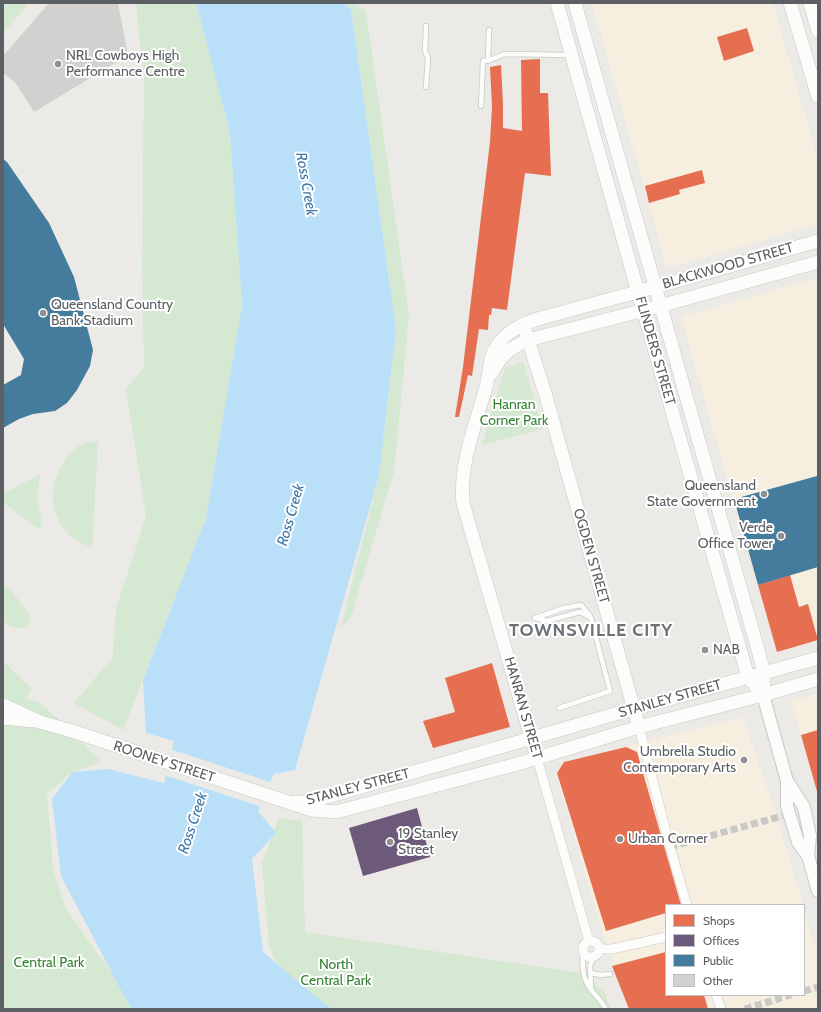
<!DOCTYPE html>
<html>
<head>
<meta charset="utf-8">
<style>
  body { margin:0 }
  #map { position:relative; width:821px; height:1012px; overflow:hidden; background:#eceae6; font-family:Cabin,sans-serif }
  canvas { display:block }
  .frame { position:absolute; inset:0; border:4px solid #5c6064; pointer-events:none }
  .legend { position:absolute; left:665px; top:904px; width:140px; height:92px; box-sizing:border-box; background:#fff; border:1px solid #bebfc1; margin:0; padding:5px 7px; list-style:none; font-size:12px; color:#5c6064 }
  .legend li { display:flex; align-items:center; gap:8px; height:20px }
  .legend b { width:20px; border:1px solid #bebfc1 }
</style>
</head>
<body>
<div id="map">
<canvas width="821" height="1012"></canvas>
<div class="frame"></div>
<ul class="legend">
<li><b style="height:11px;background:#e76f51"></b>Shops</li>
<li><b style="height:11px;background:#6d597a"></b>Offices</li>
<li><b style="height:11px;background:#457b9d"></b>Public</li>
<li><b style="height:11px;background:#d3d1cf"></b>Other</li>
</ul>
</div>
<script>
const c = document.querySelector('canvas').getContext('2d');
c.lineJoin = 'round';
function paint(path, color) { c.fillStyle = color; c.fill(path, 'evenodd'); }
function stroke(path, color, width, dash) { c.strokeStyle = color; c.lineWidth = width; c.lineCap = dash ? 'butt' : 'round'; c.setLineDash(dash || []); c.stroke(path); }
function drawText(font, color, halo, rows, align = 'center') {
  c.font = font + ' Cabin,sans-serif'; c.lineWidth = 4; c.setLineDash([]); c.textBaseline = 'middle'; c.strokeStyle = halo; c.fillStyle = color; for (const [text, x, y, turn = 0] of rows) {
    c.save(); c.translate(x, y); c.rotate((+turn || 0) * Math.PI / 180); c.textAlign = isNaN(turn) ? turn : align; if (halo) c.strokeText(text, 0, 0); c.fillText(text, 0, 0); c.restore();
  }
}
const commercial = new Path2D(`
  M592,3H773L818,161V224L667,268Z
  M818,278V640L777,652L681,317Z
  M818,694V796L791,701Z
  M743,718L776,815L803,905H666V995H804V909L818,957V1009H631L600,925L556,773L563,762Z`);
const green = new Path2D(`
  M3,3H29L3,33Z
  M136,3H196L230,133L242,306L206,518L123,730L74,703L113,657L116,609L146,516L126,389L144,367L142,269L144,78Z
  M342,3H354L366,11L409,316L394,471L351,617L341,628L379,475L396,330L351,9Z
  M523,362L543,429L482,445L505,368Z
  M98,441L92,548C86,545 78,542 73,538C48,518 47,482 67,458C71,453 76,447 83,444C87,442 93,442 98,441Z
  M40,474L37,495L42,523L41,527L36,528L3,502V494Z
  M3,585L14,594L30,616L29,623L24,628L11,627L3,621Z
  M3,661L32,689L25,698L40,703L72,731L101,762L72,772L47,794L53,869L66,909L116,979L131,1009H3Z
  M279,818L302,821L305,932L581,973L604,991L611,1009H319L284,979L269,946L262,863Z`);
const water = new Path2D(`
  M196,3H342L351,9L396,330L379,475L295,770L274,774L258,811L276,833L252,859L263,952L316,997L332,1009H131L61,876L52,799L72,772L108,769L164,783L174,741L146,733L143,680L206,518L242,306L230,133Z`);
const pier = new Path2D(`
  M170,749L273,783L262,807L164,775Z`);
const shops = new Path2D(`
  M747,28L754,51L724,61L717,37Z
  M540,59V93H548L551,176L525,173L507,310L492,308L491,315H489L488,330L479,329L472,376L468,375L459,417H455L463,367L490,142L492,107L490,67L501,65L503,104V128L522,131L521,60Z
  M702,170L705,183L679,190L680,194L649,203L645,186Z
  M790,575L799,607L808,604L818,640L777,652L758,585Z
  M492,663L510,727L433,748L423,721L455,712L445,678Z
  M818,730V795L801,735Z
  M626,747L637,752L681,905H666V913L606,931L557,773L564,762Z
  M666,952V995H704L708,1009H629L612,966Z`);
const offices = new Path2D(`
  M417,808L430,857L363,876L349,828Z`);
const public = new Path2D(`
  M3,159L7,162L49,223L74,277L93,350L90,366L77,390L67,403L55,411L33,414L19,419L3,428V385L21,375L24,359L3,324Z
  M817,476L818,567L758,585L734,499Z`);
const building = new Path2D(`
  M49,3H118L128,55L34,112L15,82L3,73V56Z`);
const pedestrianTunnel = new Path2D(`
  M670,847L782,816
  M804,991L818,987
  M745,1009L791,995`);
const service = new Path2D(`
  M488,61L489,30
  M426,87L428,58L425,51L426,26
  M481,106L483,61C491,61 498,56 505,54L570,55
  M719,508L736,504
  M535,618L547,621L580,612L591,618L610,691L559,708
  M535,618L564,608L581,605L590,616
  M583,951C582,966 582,979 592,991C597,997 602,1002 606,1009
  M591,973L601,975L610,974
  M591,989L590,966L593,958`);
const minor = new Path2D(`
  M639,727L670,847L687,905
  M537,758L589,941
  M583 949a8 8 0 1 1 16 0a8 8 0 1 1-16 0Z
  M600,949H612L666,937
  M716,995L721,1009`);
const tertiary = new Path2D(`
  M763,695L787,781V806L798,842L808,856
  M787,781L804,807L810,836L808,856L818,891`);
const secondary = new Path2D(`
  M557,3L634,278L748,677L763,695
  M575,3L758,650L764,673L763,695
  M790,3L818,97
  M810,3L818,31
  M523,324L545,393L639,727
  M492,373C502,354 508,349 528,340L660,306L818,262
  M3,705L40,722L72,731L312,810L336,812L521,763L639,727L763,695L818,679
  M3,718L33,721
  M537,758L463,503C459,462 477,422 487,383C491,366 488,357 499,343C510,329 525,323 541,318L670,283L818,241
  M296,802H307L327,797L622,712L818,658`);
const markers = [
  [58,64,4,"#8e9092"],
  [43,313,4,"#8e9092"],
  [764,494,4,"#8e9092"],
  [781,536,4,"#8e9092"],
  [705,650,4,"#8e9092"],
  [744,760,4,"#8e9092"],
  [620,839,4,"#8e9092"],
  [390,842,4,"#8e9092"]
];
const poiNames = [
  ["NRL Cowboys High",66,56],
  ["Performance Centre",66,72],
  ["Queensland Country",51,305],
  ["Bank Stadium",51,321],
  ["Queensland",756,486,"right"],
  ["State Government",756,502,"right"],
  ["Verde",773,528,"right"],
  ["Office Tower",773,544,"right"],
  ["NAB",713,650],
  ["Umbrella Studio",736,752,"right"],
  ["Contemporary Arts",736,768,"right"],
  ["19 Stanley",398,834],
  ["Street",398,850],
  ["Urban Corner",628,839]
];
const streetNames = [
  ["BLACKWOOD STREET",728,266,-16],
  ["FLINDERS STREET",655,351,74],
  ["OGDEN STREET",591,556,74],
  ["STANLEY STREET",670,699,-16],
  ["HANRAN STREET",523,708,74],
  ["ROONEY STREET",164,762,18],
  ["STANLEY STREET",358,787,-15]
];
const parkNames = [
  ["Hanran",514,405],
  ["Corner Park",514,421],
  ["Central Park",49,963],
  ["North",336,965],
  ["Central Park",336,981]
];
const waterNames = [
  ["Ross Creek",306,184,80],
  ["Ross Creek",291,515,-74],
  ["Ross Creek",193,823,-72]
];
const districtNames = [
  ["TOWNSVILLE CITY",591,631]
];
paint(commercial, '#f6efdf');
paint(green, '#d5e8d1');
paint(water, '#b9e0f8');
paint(pier, '#eceae6');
paint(shops, '#e76f51');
paint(offices, '#6d597a');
paint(public, '#457b9d');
paint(building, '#d3d1cf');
stroke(pedestrianTunnel, '#c8c8c6', 7, [7, 3.5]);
stroke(service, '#c8c9c8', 6);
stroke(minor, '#c8c9c8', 10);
stroke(tertiary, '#c8c9c8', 14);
stroke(secondary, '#c8c8c8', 14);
stroke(service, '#fcfcfb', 4.5);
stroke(minor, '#fcfcfb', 9);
stroke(tertiary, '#fcfcfb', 12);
stroke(secondary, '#fcfcfb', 13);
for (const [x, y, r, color] of markers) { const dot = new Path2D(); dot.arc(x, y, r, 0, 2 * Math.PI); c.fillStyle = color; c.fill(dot); stroke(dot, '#fff', 1.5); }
drawText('14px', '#5c6064', '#fff', poiNames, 'left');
drawText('14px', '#5c6064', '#fff', streetNames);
drawText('14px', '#358334', '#fff', parkNames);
drawText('italic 15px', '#3d78a8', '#fff', waterNames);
c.letterSpacing = '1px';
drawText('bold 18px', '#6d7276', '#fff', districtNames);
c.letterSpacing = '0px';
</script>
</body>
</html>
